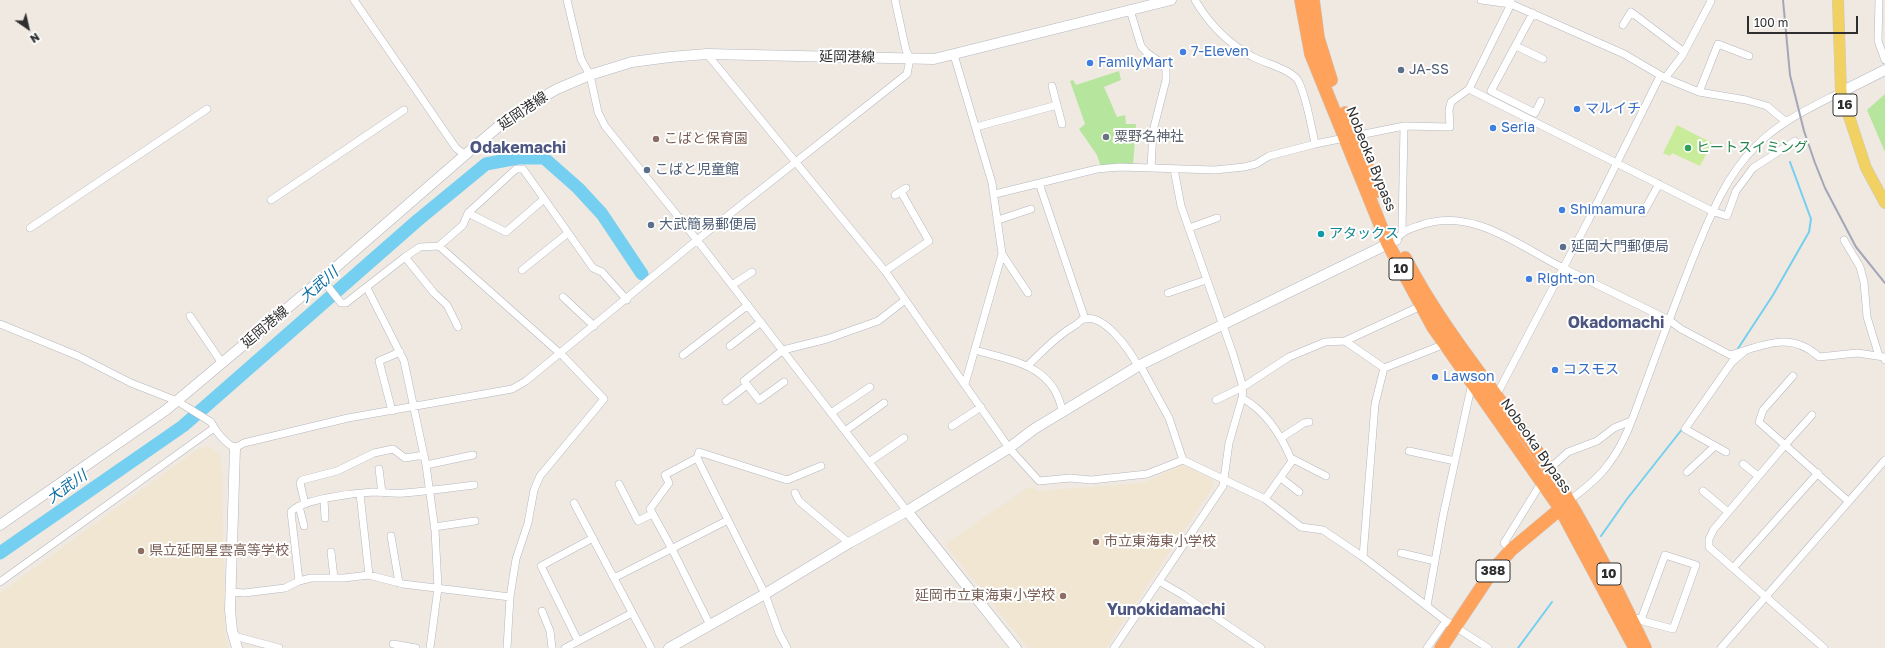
<!DOCTYPE html>
<html>
<head>
<meta charset="utf-8">
<style>
  body { margin:0 }
  #map { position:relative; width:1885px; height:648px; overflow:hidden; background:#efe9e1; font-family:"Golos Text",sans-serif }
  canvas { display:block }
  .north { position:absolute; left:8px; top:8px; width:40px; height:40px; -webkit-text-stroke:3px #fff; paint-order:stroke; rotate:146deg; font-size:11px; font-weight:700; line-height:16px; text-align:center; color:#2e2e2e }
  .north::after { content:''; display:block; margin:auto; width:14px; height:18px; background:#2e2e2e; clip-path:polygon(50% 0,100% 100%,50% 72%,0 100%) }
  .scale { position:absolute; left:1747px; top:16px; width:111px; height:18px; box-sizing:border-box; border:2px solid #2e2e2e; border-top:0; padding-left:5px; font-size:12px; line-height:14px; white-space:nowrap; color:#2e2e2e; -webkit-text-stroke:3px #fff; paint-order:stroke }
</style>
</head>
<body>
<div id="map">
<canvas width="1885" height="648"></canvas>
<div class="north">N</div>
<div class="scale">100 m</div>
</div>
<script>
const c = document.querySelector('canvas').getContext('2d');
c.lineJoin = 'round';
function paint(path, color) { c.fillStyle = color; c.fill(path, 'evenodd'); }
function stroke(path, color, width, dash) { c.strokeStyle = color; c.lineWidth = width; c.lineCap = dash ? 'butt' : 'round'; c.setLineDash(dash || []); c.stroke(path); }
function drawText(font, color, halo, rows, align = 'center') {
  c.font = font + ' "Golos Text","Noto Sans JP",sans-serif'; c.lineWidth = 4; c.setLineDash([]); c.textBaseline = 'middle'; c.strokeStyle = halo; c.fillStyle = color; for (const [text, x, y, turn = 0] of rows) {
    c.save(); c.translate(x, y); c.rotate((+turn || 0) * Math.PI / 180); c.textAlign = isNaN(turn) ? turn : align; if (halo) c.strokeText(text, 0, 0); c.fillText(text, 0, 0); c.restore();
  }
}
const education = new Path2D(`
  M207,446L220,454L222,469L225,631L228,648H0V593L198,449Z
  M1183,464L1210,478L1214,485L1106,648H1028L945,544L1029,487L1039,491L1143,483Z`);
const green = new Path2D(`
  M1119,71L1121,80L1104,87L1117,117L1125,115L1126,124H1136L1133,166L1101,167L1097,155L1079,129L1085,124L1070,81L1073,80L1076,85Z
  M1885,94V152L1867,110Z`);
const pitch = new Path2D(`
  M1677,125L1712,143L1700,166L1672,153L1670,156L1663,153Z`);
const stream = new Path2D(`
  M1737,350L1773,295L1809,232L1811,219L1790,162
  M1601,536L1627,499L1683,428
  M1518,648L1552,602`);
const river = new Path2D(`
  M0,553L183,426L418,220L486,164L518,158H544L578,188L602,214L642,274`);
const street = new Path2D(`
  M354,0L456,148L465,155
  M567,0L581,59L590,75L598,112L605,126L697,240L907,511
  M1195,0C1209,24 1229,44 1253,57C1267,64 1287,68 1297,79C1305,90 1312,129 1315,144
  M1481,0L1511,4L1624,54L1665,78L1699,92L1746,100L1767,106L1785,121
  M1879,0L1878,41L1885,60
  M1130,10L1141,46L1146,52L1163,64L1166,70V80L1153,131L1151,168
  M1533,13L1491,91L1535,113L1541,101
  M1623,25L1631,12L1684,52
  M1516,46L1543,59
  M707,54L885,271L1009,448L1039,481L1070,478L1091,480L1147,474L1183,460L1265,499L1301,527L1323,530L1363,557L1446,621L1488,648
  M954,55L992,183L1002,254L965,384
  M1665,78L1682,56L1711,1L1710,0
  M1052,86L1062,124
  M1469,89L1712,211L1727,216L1736,191L1753,168L1795,141
  M1699,92L1718,44L1749,56
  M976,127L1057,105
  M1039,183L1085,319
  M995,194L1097,169L1120,167L1215,170L1244,167L1256,164L1269,156L1315,144L1404,126L1450,127L1449,110L1451,102L1469,89L1511,4V0
  M895,195L906,188
  M271,200L404,110
  M468,213L506,232L544,199
  M1643,213L1659,184
  M998,220L1031,209
  M30,228L207,109
  M1189,228L1217,218
  M1402,231L1404,126
  M1396,240C1403,230 1410,229 1421,225C1474,207 1520,247 1565,269C1600,286 1634,303 1669,320L1681,329L1730,355C1763,346 1790,330 1819,357L1857,353L1884,357L1885,360
  M1844,240L1860,267L1864,282L1867,317L1879,356
  M439,246L463,225L468,213L516,169H523L593,268L602,272L627,300
  M1002,254L1028,293
  M405,257L434,293L447,305L458,327
  M522,270L568,233
  M885,271L929,241L901,192
  M322,279L341,303H346L405,257L420,247L439,246L564,357L604,399L540,476L534,490L528,523L516,559L510,597L507,648
  M732,285L752,272
  M367,288L404,361L426,465L435,530L438,588L430,648
  M1168,293L1206,280
  M563,297L594,326
  M190,316L222,363
  M0,324L78,356L131,383L177,401L211,422C216,432 225,443 235,448L244,443L348,418L512,389L526,381L697,240L907,74L910,59L906,50L895,0
  M1345,341L1421,306
  M730,346L761,322
  M975,350C1012,361 1054,365 1062,411
  M683,355L748,305
  M1140,365L1169,418L1183,460
  M1027,366C1044,350 1058,335 1077,324C1079,322 1082,319 1085,319C1105,314 1130,351 1138,366
  M1793,376L1763,410L1759,422L1785,445L1714,529L1709,539V547L1824,648
  M784,382L759,400L744,381L783,350L827,339L878,321L905,300
  M1496,396L1589,219L1660,76
  M1242,398C1266,411 1282,437 1292,461L1265,499
  M1216,400L1243,387L1289,357L1325,342L1345,341L1384,368L1445,344
  M726,401L747,385
  M392,411L379,361L400,352
  M831,413L870,387
  M1812,415L1785,445L1848,501
  M952,426L981,407
  M845,431L884,403
  M1281,438L1304,423L1309,422
  M1409,451L1455,461
  M1726,452L1685,429L1732,362L1744,352
  M697,458L665,475L669,483L650,509L672,549L710,625
  M1291,458L1326,476
  M869,462L904,438
  M1743,464L1758,476
  M426,465L473,455
  M379,469L382,493
  M1547,471L1568,452L1597,441L1614,428L1631,421
  M1687,472L1715,446
  M1281,478L1299,492
  M619,484L638,521L652,514
  M1703,491L1728,512
  M795,493L799,501L849,543
  M360,494L369,575
  M324,499L325,518
  M1569,501C1584,489 1599,478 1610,462C1627,439 1635,411 1645,385C1660,344 1675,304 1691,263C1708,222 1723,179 1755,147C1779,122 1810,108 1841,92
  M574,503L651,648
  M305,504L300,483L302,480L337,471L374,453L393,449L405,458L424,455
  M299,506L304,526
  M434,527L475,521
  M391,536L399,583
  M1511,550L1504,543L1543,480
  M331,552L334,578
  M1401,553L1435,561
  M1363,557L1375,404L1384,368
  M1734,567L1818,473
  M614,578L728,520
  M299,581L291,512C301,499 356,493 373,492C383,492 393,494 404,493C427,491 450,488 474,485
  M1159,581L1183,595L1261,648
  M0,582L214,428
  M231,592L244,593L285,588L299,581L311,578H344L369,575L403,584L510,597
  M1427,606L1443,516L1472,383
  M542,611L550,631L552,648
  M1632,620L1642,617L1643,621L1673,629L1696,565L1665,555L1642,617
  M234,636L279,648
  M578,641L541,566L593,538
  M393,644L416,648
  M565,648L632,613
  M787,648L779,633L765,594L697,458L699,452L787,480L821,466
  M1114,648L1223,486L1229,443L1242,398L1243,387L1233,354L1181,206L1174,169
  M1427,648L1446,621
  M1721,648L1885,460`);
const secondary = new Path2D(`
  M1841,92L1885,70
  M235,448L230,610L232,630L237,648
  M907,511L1016,648
  M0,525L166,410L328,274L465,155L506,120L527,106L557,89L590,75L632,62L670,57L707,54L934,59L1171,0
  M669,648L765,594L849,543L907,511L1009,448L1034,429L1140,365L1396,240`);
const primary = new Path2D(`
  M1838,0L1841,92L1866,168L1885,203`);
const highway = new Path2D(`
  M1301,0L1311,54L1388,244L1433,327L1560,508L1635,648
  M1313,0L1318,38L1331,80
  M1345,113L1377,191
  M1405,258C1444,334 1502,399 1549,469C1586,526 1616,587 1645,648
  M1441,648L1493,570L1511,550L1566,504`);
const rail = new Path2D(`
  M1783,0L1790,75L1804,131L1815,163L1825,188L1856,247L1885,283`);
const markers = [
  [1183,52,4,"#3f7fe0"],
  [1090,63,4,"#3f7fe0"],
  [1401,70,4,"#5c6f8a"],
  [1577,109,4,"#3f7fe0"],
  [1493,128,4,"#3f7fe0"],
  [1106,137,4,"#6b7280"],
  [656,139,4,"#8d6e63"],
  [1688,148,4,"#2e9e5b"],
  [647,170,4,"#5c6f8a"],
  [1562,210,4,"#3f7fe0"],
  [651,225,4,"#5c6f8a"],
  [1321,234,4,"#0f9aa8"],
  [1563,247,4,"#5c6f8a"],
  [1529,279,4,"#3f7fe0"],
  [1555,370,4,"#3f7fe0"],
  [1435,377,4,"#3f7fe0"],
  [1096,542,4,"#8d6e63"],
  [141,551,4,"#8d6e63"],
  [1063,596,4,"#8d6e63"]
];
const shields = [
  [1845,105,24],
  [1401,269,24],
  [1493,571,34],
  [1609,574,24]
];
const shieldNames = [
  ["16",1845,105],
  ["10",1401,269],
  ["388",1493,571],
  ["10",1609,574]
];
const shopNames = [
  ["7-Eleven",1191,52],
  ["FamilyMart",1098,63],
  ["マルイチ",1585,109],
  ["Seria",1501,128],
  ["Shimamura",1570,210],
  ["Right-on",1537,279],
  ["コスモス",1563,370],
  ["Lawson",1443,377]
];
const streetNames = [
  ["延岡港線",847,57,1],
  ["延岡港線",523,111,-34],
  ["Nobeoka Bypass",1371,159,68],
  ["延岡港線",265,327,-40],
  ["Nobeoka Bypass",1536,446,55]
];
const serviceNames = [
  ["JA-SS",1409,70],
  ["こばと児童館",655,170],
  ["大武簡易郵便局",659,225],
  ["延岡大門郵便局",1571,247]
];
const worshipNames = [
  ["粟野名神社",1114,137]
];
const educationNames = [
  ["こばと保育園",664,139],
  ["市立東海東小学校",1104,542],
  ["県立延岡星雲高等学校",149,551],
  ["延岡市立東海東小学校",1055,596,"right"]
];
const leisureNames = [
  ["ヒートスイミング",1696,148]
];
const cultureNames = [
  ["アタックス",1329,234]
];
const waterNames = [
  ["大武川",319,285,-41],
  ["大武川",67,487,-35]
];
const quarterNames = [
  ["Odakemachi",518,148],
  ["Okadomachi",1616,323],
  ["Yunokidamachi",1166,610]
];
paint(education, '#f0e6d1');
paint(green, '#b6e59e');
paint(pitch, '#c9ec9a');
stroke(stream, '#75cff0', 2);
stroke(river, '#75cff0', 13);
stroke(street, '#b4b7c1', 8);
stroke(secondary, '#b4b7c1', 11);
stroke(primary, '#c9c9c9', 12);
stroke(highway, '#c9c9c9', 14);
stroke(street, '#fff', 7);
stroke(secondary, '#fff', 10);
stroke(primary, '#f2d163', 11);
stroke(highway, '#ffa35c', 13);
stroke(rail, '#a3a6b8', 2);
for (const [x, y, r, color] of markers) { const dot = new Path2D(); dot.arc(x, y, r, 0, 2 * Math.PI); c.fillStyle = color; c.fill(dot); stroke(dot, '#fff', 1.5); }
for (const [x, y, w] of shields) { const box = new Path2D(); box.roundRect(x - w / 2, y - 11, w, 22, 3); c.fillStyle = '#fff'; c.fill(box); stroke(box, '#2e2e2e', 1); }
drawText('bold 13px', '#2e2e2e', null, shieldNames);
drawText('14px', '#366cbe', '#fff', shopNames, 'left');
drawText('14px', '#2e2e2e', '#fff', streetNames);
drawText('14px', '#4e5e75', '#fff', serviceNames, 'left');
drawText('14px', '#5b616d', '#fff', worshipNames, 'left');
drawText('14px', '#785e54', '#fff', educationNames, 'left');
drawText('14px', '#27864d', '#fff', leisureNames, 'left');
drawText('14px', '#0d838f', '#fff', cultureNames, 'left');
drawText('italic 15px', '#0d6fa3', '#fff', waterNames);
drawText('bold 16px', '#4d5680', '#fff', quarterNames);
</script>
</body>
</html>
